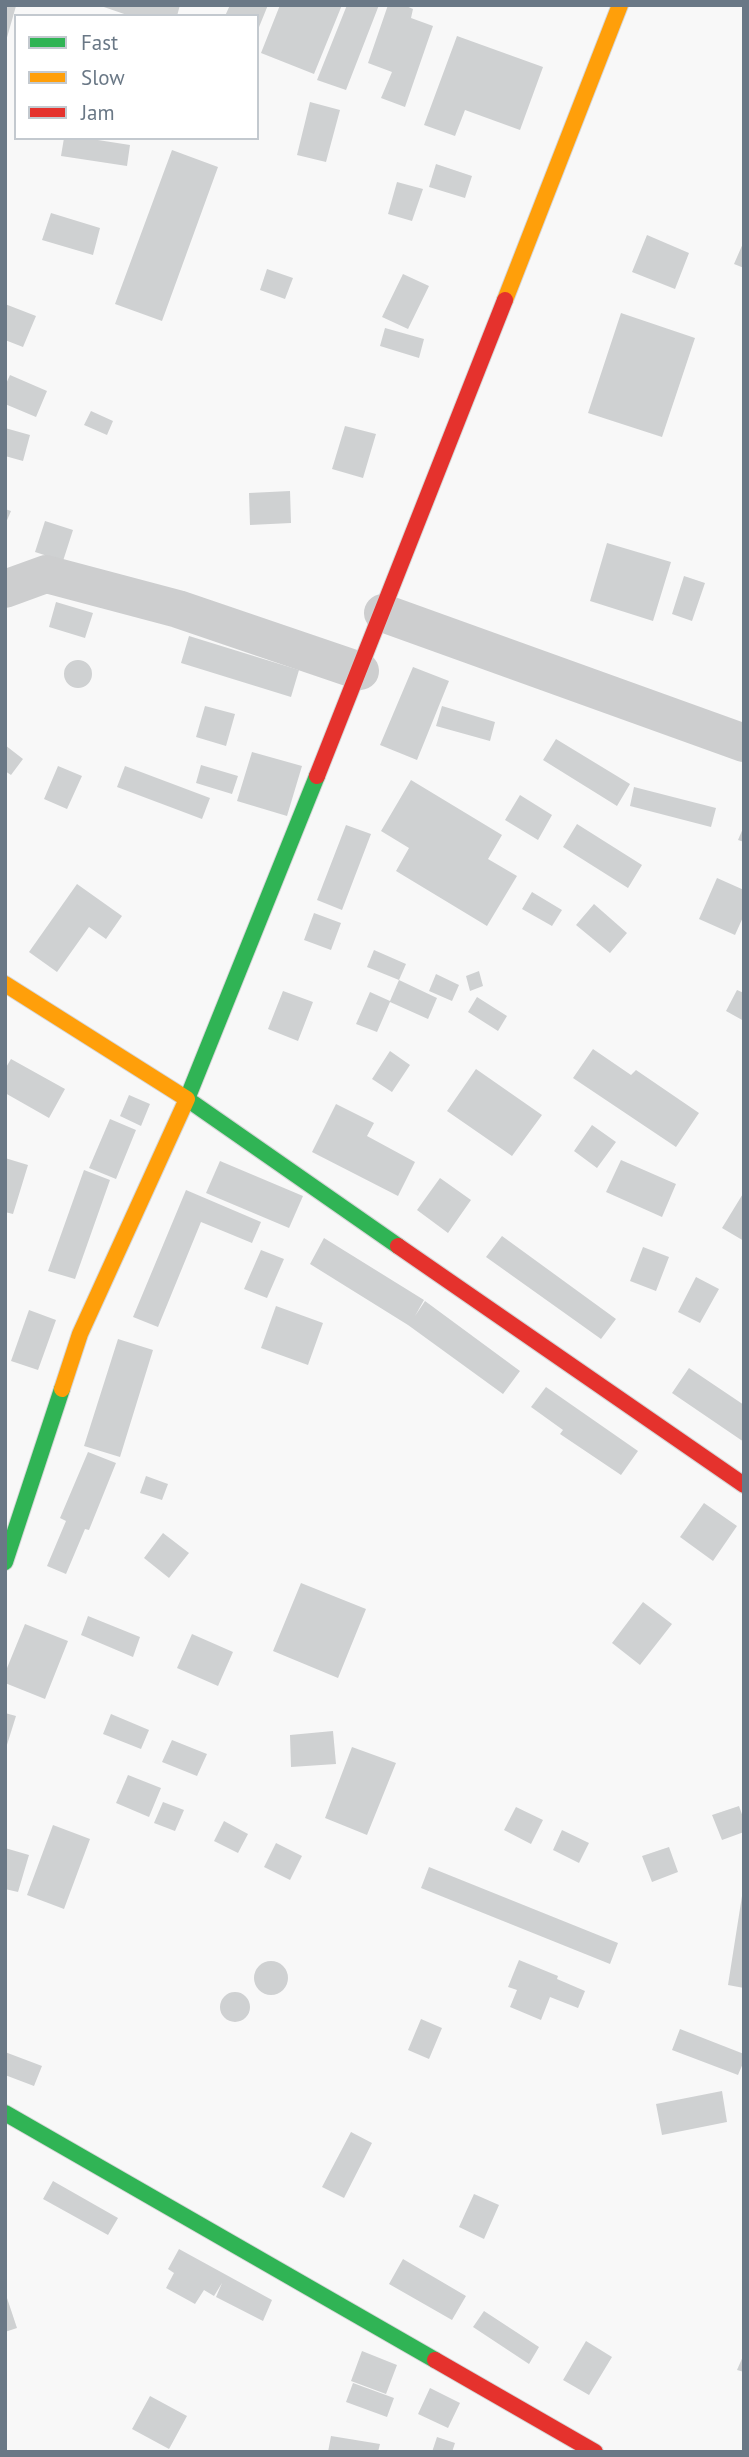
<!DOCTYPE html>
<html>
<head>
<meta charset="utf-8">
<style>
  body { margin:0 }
  #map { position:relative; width:749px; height:2457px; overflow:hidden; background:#f8f8f8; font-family:"PT Sans",sans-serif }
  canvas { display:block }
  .frame { position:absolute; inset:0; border:7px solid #6a7886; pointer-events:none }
  .legend { position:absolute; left:14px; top:14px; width:245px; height:126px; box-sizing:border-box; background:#fff; border:2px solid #c3c9cf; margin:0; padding:9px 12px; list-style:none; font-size:21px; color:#6a7886 }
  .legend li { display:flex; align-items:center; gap:14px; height:35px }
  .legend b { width:35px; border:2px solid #c3c9cf }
</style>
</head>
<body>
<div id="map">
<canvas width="749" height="2457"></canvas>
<div class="frame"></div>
<ul class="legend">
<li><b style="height:9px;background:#30b455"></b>Fast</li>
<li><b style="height:9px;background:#ff9f0a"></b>Slow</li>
<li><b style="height:9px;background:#e5322d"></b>Jam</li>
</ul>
</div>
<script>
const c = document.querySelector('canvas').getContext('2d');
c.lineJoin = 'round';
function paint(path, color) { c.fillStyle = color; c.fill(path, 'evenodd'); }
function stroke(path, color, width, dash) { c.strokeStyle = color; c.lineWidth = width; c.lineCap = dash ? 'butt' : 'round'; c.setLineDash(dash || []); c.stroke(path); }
const building = new Path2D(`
  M5,5L16,6L6,41H5Z
  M180,5L177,16H130L101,6Z
  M230,5H268L257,32V16H225Z
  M280,5H342L314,74L261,53Z
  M347,5H379L346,90L317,80Z
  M388,5H404L413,9L411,18L433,26L405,107L381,98L392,72L368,63Z
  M457,36L543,67L520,130L465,110L455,136L424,125Z
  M310,102L340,110L326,162L297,155Z
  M64,138H85L130,145L127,166L61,156Z
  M172,150L218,167L162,321L115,304Z
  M436,164L472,176L465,198L429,187Z
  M397,182L423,189L412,221L388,214Z
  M51,213L100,228L93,255L42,240Z
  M647,235L689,253L675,289L632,272Z
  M744,241V268L734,264Z
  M267,269L293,278L285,299L260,290Z
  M403,274L429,286L408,329L382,317Z
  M5,304L36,316L23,347L5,340Z
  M621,313L695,338L662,437L588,413Z
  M385,328L424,339L419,358L380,346Z
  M10,375L47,391L36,417L5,404V386Z
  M91,411L113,421L107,435L84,425Z
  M345,426L376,434L363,478L332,469Z
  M5,428L30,435L23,461L5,456Z
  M290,491L291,523L250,525L249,493Z
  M5,509L11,511L5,525Z
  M45,521L73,530L63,561L35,552Z
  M607,543L671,562L653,621L590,601Z
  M684,576L705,583L692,621L672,614Z
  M56,602L93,613L85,638L49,627Z
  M189,636L299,670L291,697L181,663Z
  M64 674a14 14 0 1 1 28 0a14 14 0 1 1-28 0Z
  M413,667L449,681L417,760L380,745Z
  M205,706L235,714L226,746L196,737Z
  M442,706L495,722L490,741L436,726Z
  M556,739L630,784L617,806L543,760Z
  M5,745L23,759L11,775L5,771Z
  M252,752L302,766L287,816L237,801Z
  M201,765L238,776L232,794L196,783Z
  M58,766L82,776L67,809L44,799Z
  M125,766L210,798L202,819L117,787Z
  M411,780L502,835L488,859L517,876L487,926L396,871L409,848L381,831Z
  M634,787L716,808L711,827L630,806Z
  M520,795L552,815L538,840L505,820Z
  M577,824L642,865L628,888L563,847Z
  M346,825L371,834L342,910L317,900Z
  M744,826V842L738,840Z
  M717,878L744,890V915L735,935L699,919Z
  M77,884L122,916L106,939L89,927L57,972L29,952Z
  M532,892L562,910L552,926L522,909Z
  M594,904L627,933L610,953L576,925Z
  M314,913L341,923L331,950L304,940Z
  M374,950L406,964L399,980L367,967Z
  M479,971L483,986L470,991L466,976Z
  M436,974L459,985L452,1001L429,991Z
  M399,980L437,998L428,1019L390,1002L377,1032L356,1024L370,992L390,1001Z
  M737,990L744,993V1021L726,1011Z
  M283,991L313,1002L298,1041L268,1029Z
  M477,997L507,1016L498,1031L468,1012Z
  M593,1049L631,1075L636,1070L699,1113L676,1147L573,1078Z
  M390,1051L410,1065L392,1092L372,1079Z
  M11,1059L65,1089L49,1118L5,1093V1069Z
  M476,1069L542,1115L512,1156L447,1111Z
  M129,1095L150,1104L141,1126L120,1116Z
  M336,1104L374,1123L367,1136L415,1162L398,1196L312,1152Z
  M110,1119L136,1130L116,1179L89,1168Z
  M592,1125L616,1142L597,1168L574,1151Z
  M5,1158L28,1165L13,1214L5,1212Z
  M621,1160L676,1184L662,1217L606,1192Z
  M220,1161L303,1196L289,1228L206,1193Z
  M84,1170L110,1180L75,1279L48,1271Z
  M440,1178L471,1200L448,1233L417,1210Z
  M186,1190L261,1222L252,1243L201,1222L158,1327L133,1317Z
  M744,1192V1241L722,1228Z
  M502,1236L616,1319L601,1339L486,1257Z
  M324,1238L424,1300L415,1316L425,1301L520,1371L503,1394L408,1325L310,1264Z
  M643,1247L669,1257L656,1291L630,1281Z
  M261,1250L284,1259L267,1298L244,1289Z
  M696,1277L719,1289L700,1323L678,1312Z
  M276,1306L323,1323L308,1365L261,1348Z
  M29,1310L56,1320L38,1370L11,1361Z
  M118,1339L153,1350L120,1457L84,1446Z
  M689,1368L744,1405V1442L672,1393Z
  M546,1387L638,1451L621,1475L560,1434L563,1430L531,1407Z
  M88,1452L116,1463L89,1530L85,1529L66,1574L47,1566L66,1521L60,1518Z
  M146,1476L168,1484L162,1500L140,1493Z
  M704,1503L737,1526L713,1561L680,1537Z
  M163,1533L189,1553L169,1578L144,1558Z
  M301,1583L366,1609L338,1678L273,1651Z
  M643,1602L672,1624L640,1665L612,1643Z
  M88,1616L140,1637L133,1657L81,1635Z
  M25,1624L68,1641L45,1699L5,1683V1673Z
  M192,1634L233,1652L218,1686L177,1668Z
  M5,1713L16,1716L6,1748H5Z
  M111,1714L149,1730L141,1749L103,1734Z
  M333,1731L336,1764L291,1767L290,1735Z
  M172,1740L207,1754L197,1776L162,1762Z
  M352,1747L396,1763L367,1835L325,1818Z
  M128,1775L161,1788L149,1817L116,1803Z
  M163,1802L184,1810L175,1831L154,1823Z
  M739,1806L744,1820V1832L722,1840L712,1815Z
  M516,1807L543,1820L531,1844L504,1830Z
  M224,1821L248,1834L238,1853L214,1841Z
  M53,1825L90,1839L64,1909L27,1895Z
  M562,1830L589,1843L579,1863L553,1850Z
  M276,1843L302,1856L290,1880L264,1867Z
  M669,1847L678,1872L652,1882L642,1856Z
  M5,1848L29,1855L18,1892L5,1889Z
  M429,1867L618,1943L610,1964L421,1888Z
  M742,1896H744V1988L728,1985Z
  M519,1960L558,1976L557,1979L585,1991L578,2008L550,1997L541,2020L510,2007L517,1990L508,1987Z
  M254 1978a17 17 0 1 1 34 0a17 17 0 1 1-34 0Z
  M220 2007a15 15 0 1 1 30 0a15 15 0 1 1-30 0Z
  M421,2019L442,2028L429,2059L408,2050Z
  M680,2029L744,2054V2061L738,2075L672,2050Z
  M5,2052L42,2066L34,2086L5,2075Z
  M722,2091L727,2122L662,2135L656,2104Z
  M351,2132L372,2143L344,2198L322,2187Z
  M53,2181L118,2218L108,2235L43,2199Z
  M474,2194L499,2205L484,2239L459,2227Z
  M179,2249L272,2300L263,2321L216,2297L222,2283L214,2296L204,2290L195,2304L166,2288L174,2273L168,2269Z
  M403,2259L466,2296L452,2320L389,2284Z
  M5,2292L17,2328L5,2332Z
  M484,2311L539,2347L529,2364L473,2327Z
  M586,2341L612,2357L589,2395L563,2380Z
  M362,2351L397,2365L386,2394L351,2381Z
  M744,2354V2372L737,2370Z
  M353,2383L394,2398L387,2417L346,2402Z
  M430,2388L460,2403L448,2428L418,2414Z
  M150,2396L187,2416L169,2449L132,2429Z
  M331,2436L380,2444L378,2452H328Z
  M437,2437L455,2443L452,2452H432Z`);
const street = new Path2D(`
  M5,589L46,574L178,609L360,671
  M383,613L744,743`);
const fast = new Path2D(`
  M317,776L187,1099L398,1246
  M5,1562L62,1389
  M5,2113L435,2360`);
const slow = new Path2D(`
  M505,300L620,5
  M5,984L187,1099L80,1334L62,1389`);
const jam = new Path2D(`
  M317,776L505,300
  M398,1246L744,1485
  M435,2360L595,2452`);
paint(building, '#cfd1d2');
stroke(fast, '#d5d6d7', 18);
stroke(slow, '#d5d6d7', 18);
stroke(jam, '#d5d6d7', 18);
stroke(street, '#cdcecf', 38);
stroke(fast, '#30b455', 16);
stroke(slow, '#ff9f0a', 16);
stroke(jam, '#e5322d', 16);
</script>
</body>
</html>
